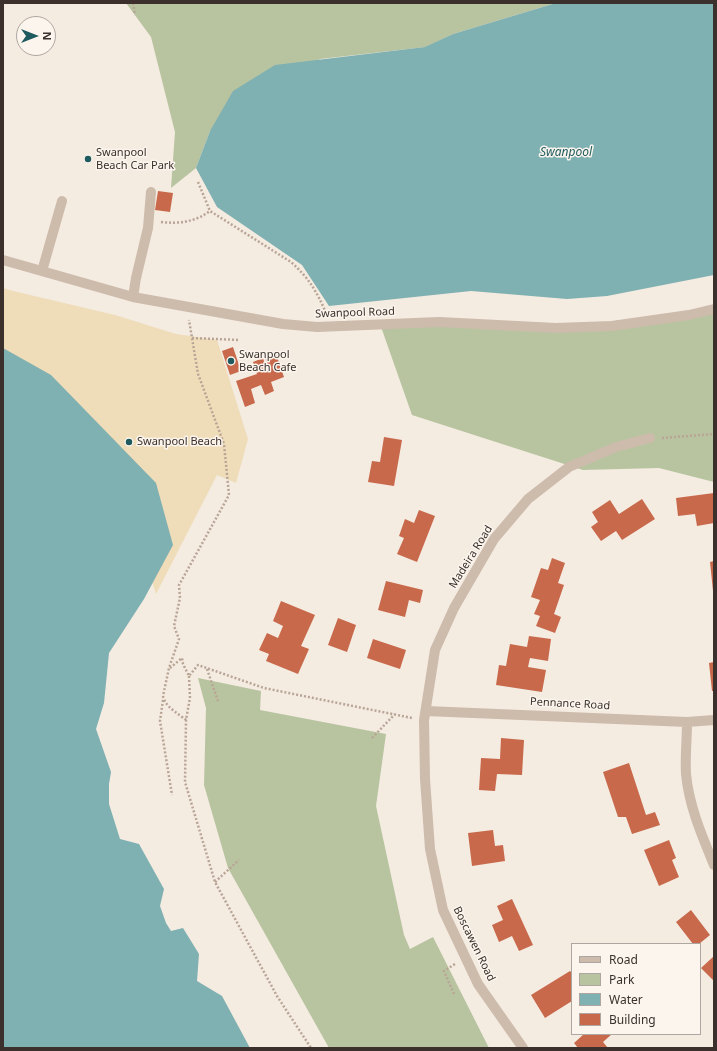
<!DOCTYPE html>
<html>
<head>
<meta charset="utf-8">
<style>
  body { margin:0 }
  #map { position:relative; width:717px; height:1051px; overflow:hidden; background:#f4ebe1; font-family:"Noto Sans",sans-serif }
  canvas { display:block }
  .frame { position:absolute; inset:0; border:4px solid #3b302b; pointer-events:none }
  .legend { position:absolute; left:571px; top:943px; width:130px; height:92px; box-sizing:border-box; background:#fbf5ee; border:1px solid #aea6a0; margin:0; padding:5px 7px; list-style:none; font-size:12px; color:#3b302b }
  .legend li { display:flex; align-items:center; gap:8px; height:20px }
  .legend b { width:20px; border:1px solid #aea6a0 }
  .north { position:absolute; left:16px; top:16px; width:40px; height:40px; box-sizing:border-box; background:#fbf5ee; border:1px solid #aea6a0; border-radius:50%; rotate:90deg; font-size:11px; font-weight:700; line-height:16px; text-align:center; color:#3b302b }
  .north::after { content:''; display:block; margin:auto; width:14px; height:18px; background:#1f5a5e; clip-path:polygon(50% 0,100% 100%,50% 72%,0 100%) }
</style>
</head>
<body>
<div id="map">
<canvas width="717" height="1051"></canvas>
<div class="frame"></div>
<ul class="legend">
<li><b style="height:5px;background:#cdbbac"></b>Road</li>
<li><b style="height:11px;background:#b8c4a0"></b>Park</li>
<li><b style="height:11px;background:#7fb0b2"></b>Water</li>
<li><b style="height:11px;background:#c8694b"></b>Building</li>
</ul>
<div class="north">N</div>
</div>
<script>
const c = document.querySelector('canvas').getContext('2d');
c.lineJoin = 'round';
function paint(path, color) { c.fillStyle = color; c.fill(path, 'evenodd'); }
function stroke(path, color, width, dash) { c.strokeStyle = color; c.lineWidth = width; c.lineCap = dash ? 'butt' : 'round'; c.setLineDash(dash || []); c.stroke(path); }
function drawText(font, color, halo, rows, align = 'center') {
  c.font = font + ' "Noto Sans",sans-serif'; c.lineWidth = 3; c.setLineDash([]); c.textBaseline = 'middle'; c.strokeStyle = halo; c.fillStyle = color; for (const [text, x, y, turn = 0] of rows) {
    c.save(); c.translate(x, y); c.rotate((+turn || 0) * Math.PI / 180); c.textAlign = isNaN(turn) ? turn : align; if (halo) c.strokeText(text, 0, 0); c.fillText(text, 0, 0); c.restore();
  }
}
const green = new Path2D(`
  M126,3H556L453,34L426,47L320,59L210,131L196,168L171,188L175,132L151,37Z
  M714,309V482L659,468L583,470L412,415L380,324L556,328Z
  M198,678L261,691L260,710L386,734L376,806L404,935L410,949L433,937L489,1048H329L228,868L204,785L206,708Z`);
const sand = new Path2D(`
  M3,288L13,291L115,315L176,334L217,340L248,439L236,483L217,475L156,594L149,572L3,438Z`);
const water = new Path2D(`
  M556,3H714V275L607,296L567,299L471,291L329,306L302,265L217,207L196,168L210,131L233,91L275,65L425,47L453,34Z
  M3,348L51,375L156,483L173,545L144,599L109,653L104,703L96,729L111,772L109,784V804L120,839L139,844L164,889L160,906L166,923L171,931L183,928L199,954L197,981L222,996L250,1048H3Z`);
const building = new Path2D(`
  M158,191L173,193L170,212L155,210Z
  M233,347L241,371L230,375L222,351Z
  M276,354L284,377L271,382L274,391L265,395L261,385L251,389L255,403L245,407L236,381L257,374L253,362L263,358L267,371L270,370L265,358Z
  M384,437L402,440L394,486L368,482L372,461L380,462Z
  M714,493V523L697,526L695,514L678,516L676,498Z
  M642,499L655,519L622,540L616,531L601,541L591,527L598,522L592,512L610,500L619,514Z
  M419,510L435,516L417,562L397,554L404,538L399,536L405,519L414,523Z
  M552,558L565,563L558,583L564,585L554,614L561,617L555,633L536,626L540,616L534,614L540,600L531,597L541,568L548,570Z
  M714,561V591H713L710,562Z
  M386,581L423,590L420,603L409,600L405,617L378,610Z
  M281,601L315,615L301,646L309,649L298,674L266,661L269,654L259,650L267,633L278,638L283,626L273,621Z
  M338,618L356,625L347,652L328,645Z
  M529,636L551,639L548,661L530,658L528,667L546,670L542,692L496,685L499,665L506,666L510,644L527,647Z
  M373,639L406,650L400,669L367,658Z
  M714,662V691H712L709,663Z
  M501,738L524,740L522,775L497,774L495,791L479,790L481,758L500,759Z
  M629,763L646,815L655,812L660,825L632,834L626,817H618L603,772Z
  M493,830L495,846L503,845L505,861L472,866L468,833Z
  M669,840L676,858L672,860L679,877L659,886L644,850Z
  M512,899L533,945L519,951L512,936L499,942L492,925L503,920L497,906Z
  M691,910L710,935L699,944H693L676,922Z
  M714,956V981L701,968Z
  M570,971L572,973V1001L545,1018L531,995Z
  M584,1034H612L603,1042L608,1048H578L574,1043Z`);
const path = new Path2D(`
  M133,3L135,15
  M198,182L210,211L291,262C309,278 317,292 326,313
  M161,222C179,224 195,222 210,211
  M192,338L239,340
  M662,438L714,434
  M170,668L182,658L183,664L189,676L198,665L264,688L412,718
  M207,669L218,701
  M189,676L190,698L186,720L185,782L215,882L277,996L311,1048
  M163,700L160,721L172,795
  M186,720C179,714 165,707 163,696L169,668L179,639L174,626L180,598L179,585L229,495L224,444L198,374L189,320
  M372,738L395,714
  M215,882L239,860
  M454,994L444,971L455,964`);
const minor = new Path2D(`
  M3,260L133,297L283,324L317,327L439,322L556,328L612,326L689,315L714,309
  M42,271L62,201
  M133,297L136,278L148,228L151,192
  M426,711L687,722L714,720
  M687,722C687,739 685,757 686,774C689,806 702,836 714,865
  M523,1048L478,984L443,910L430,849L425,779L424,720L435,650L454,608L494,539L528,499L569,467L616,447L650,438`);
const markers = [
  [88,159,4,"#1f5a5e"],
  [231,361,4,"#1f5a5e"],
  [129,442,4,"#1f5a5e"]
];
const poiNames = [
  ["Swanpool",96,153],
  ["Beach Car Park",96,166],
  ["Swanpool",239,355],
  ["Beach Cafe",239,368],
  ["Swanpool Beach",137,442]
];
const streetNames = [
  ["Swanpool Road",355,313,-2],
  ["Madeira Road",471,557,-58],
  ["Pennance Road",570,704,3],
  ["Boscawen Road",474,944,64]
];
const waterNames = [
  ["Swanpool",566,153]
];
paint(green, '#b8c4a0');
paint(sand, '#efdcb8');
paint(water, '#7fb0b2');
paint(building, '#c8694b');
stroke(path, '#b9a596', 2.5, [2, 2]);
stroke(minor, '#cdbbac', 10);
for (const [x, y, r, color] of markers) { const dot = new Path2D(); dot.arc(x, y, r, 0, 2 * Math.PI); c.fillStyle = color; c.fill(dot); stroke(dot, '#fbf5ee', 1.5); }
drawText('11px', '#3b302b', '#fbf5ee', poiNames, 'left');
drawText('11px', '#3b302b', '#fbf5ee', streetNames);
drawText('italic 12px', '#1f5a5e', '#fbf5ee', waterNames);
</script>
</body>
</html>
